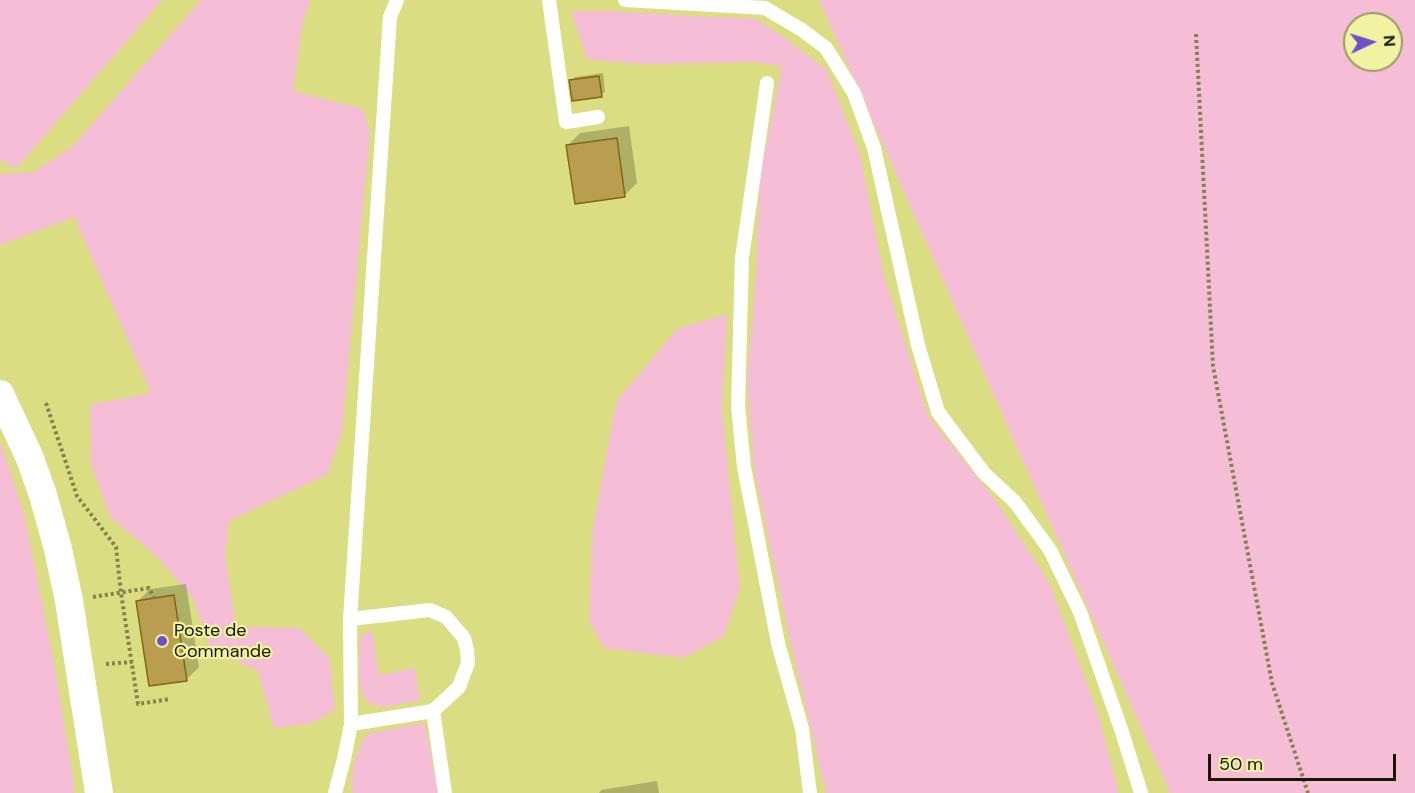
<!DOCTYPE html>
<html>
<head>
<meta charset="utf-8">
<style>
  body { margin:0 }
  #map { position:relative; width:1415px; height:793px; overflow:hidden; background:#e3e695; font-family:"DM Sans",sans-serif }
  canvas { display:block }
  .north { position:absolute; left:1343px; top:12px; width:60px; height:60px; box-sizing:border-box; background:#f1f3a2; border:2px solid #9a9b61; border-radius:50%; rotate:86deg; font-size:16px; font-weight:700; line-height:24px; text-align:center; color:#181700 }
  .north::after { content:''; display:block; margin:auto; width:21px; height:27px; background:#6d50ca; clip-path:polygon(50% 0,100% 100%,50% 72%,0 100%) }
  .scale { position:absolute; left:1208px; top:754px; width:188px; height:27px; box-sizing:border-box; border:3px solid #181700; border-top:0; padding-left:8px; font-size:18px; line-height:21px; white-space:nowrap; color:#181700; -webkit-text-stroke:4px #f1f3a2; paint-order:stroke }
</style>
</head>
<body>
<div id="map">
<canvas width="1415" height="793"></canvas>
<div class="north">N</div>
<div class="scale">50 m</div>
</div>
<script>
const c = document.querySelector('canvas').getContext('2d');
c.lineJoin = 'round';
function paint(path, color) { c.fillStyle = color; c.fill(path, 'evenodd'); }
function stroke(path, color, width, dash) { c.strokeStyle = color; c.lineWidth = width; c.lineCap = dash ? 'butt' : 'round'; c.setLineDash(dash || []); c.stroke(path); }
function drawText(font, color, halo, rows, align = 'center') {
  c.font = font + ' "DM Sans",sans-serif'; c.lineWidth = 4.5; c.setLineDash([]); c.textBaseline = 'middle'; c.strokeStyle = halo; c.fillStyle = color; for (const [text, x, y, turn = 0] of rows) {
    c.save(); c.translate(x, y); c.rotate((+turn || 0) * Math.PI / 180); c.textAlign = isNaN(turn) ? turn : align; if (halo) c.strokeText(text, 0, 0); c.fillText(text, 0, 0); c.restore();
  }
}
const built = new Path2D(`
  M162,0H819L1170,793H0V159L16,169Z`);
const green = new Path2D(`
  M0,0H162L16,169L0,159Z
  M201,0H310L302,26L293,91L363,109L370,134L342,431L328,474L229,521L225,555L236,626L300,628L329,658L335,710L312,723L274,728L258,671L210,648L193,598L155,555L110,517L91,464L90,405L151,393L74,217L0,245V174L33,172L72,147Z
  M819,0H1415V793H1170ZM1355,24H1391V60H1355Z
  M571,11H609L756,19L782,36L827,70L860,154L883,272L928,416L996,501L1050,584L1098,714L1119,793H826L787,627L754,470L747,382L756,271L760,177L782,67L755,62L641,64L587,59Z
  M727,314L722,409L740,588L724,636L684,658L604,648L589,621L592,534L616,402L677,329Z
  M0,441L24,513L53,657L73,777L74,793H0Z
  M372,630L379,675L415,668L420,700C408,702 390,708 378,706C352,703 360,659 360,640L363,634Z
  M425,723L438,793H352C350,769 355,756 366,734Z`);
const shadow = new Path2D(`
  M603,73L605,92L601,95L571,81L575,77Z
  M629,126L637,183L625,195L568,145L580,133Z
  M186,584L199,667L187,679L151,685L138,601L150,589Z
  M657,781L659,793H599L601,790Z`);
const building = new Path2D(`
  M599,76L602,97L572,101L569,80Z
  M617,138L625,197L575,204L566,145Z
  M174,595L187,681L149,686L136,601Z`);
const path = new Path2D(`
  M1196,34L1213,366L1272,683L1308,793
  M46,403L77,496L116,547L121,593L138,704L170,699
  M93,597L149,588L154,598
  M106,664L132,662`);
const service = new Path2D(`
  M549,0L566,122L598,117
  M625,0L765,8L802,30L826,48L854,93L874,148L918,345L938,412L984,473L1015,502L1050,550L1080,612L1122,732L1141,793
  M767,83L742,258L738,406L744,467L778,643L802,729L810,793
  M350,619L430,610L446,617L464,638L467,650L468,663L459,687L433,711L351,724
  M433,711L445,793
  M335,793L344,759L351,724L350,619L390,17L397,0`);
const minor = new Path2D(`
  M0,394L29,456L43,495L58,549L69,601L99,793`);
const markers = [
  [162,641,6,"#6d50ca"]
];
const poiNames = [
  ["Poste de",174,631],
  ["Commande",174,652]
];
paint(built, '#dbdd83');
paint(green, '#f5bdd6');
paint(shadow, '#0003');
paint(building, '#b99d50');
stroke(building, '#81670f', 1.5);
stroke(path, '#82834e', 4, [3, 3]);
stroke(service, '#fff', 14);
stroke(minor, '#fff', 28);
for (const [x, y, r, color] of markers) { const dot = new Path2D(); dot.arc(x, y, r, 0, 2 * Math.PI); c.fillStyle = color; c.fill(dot); stroke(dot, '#f1f3a2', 2); }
drawText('18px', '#181700', '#f1f3a2', poiNames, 'left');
</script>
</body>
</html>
